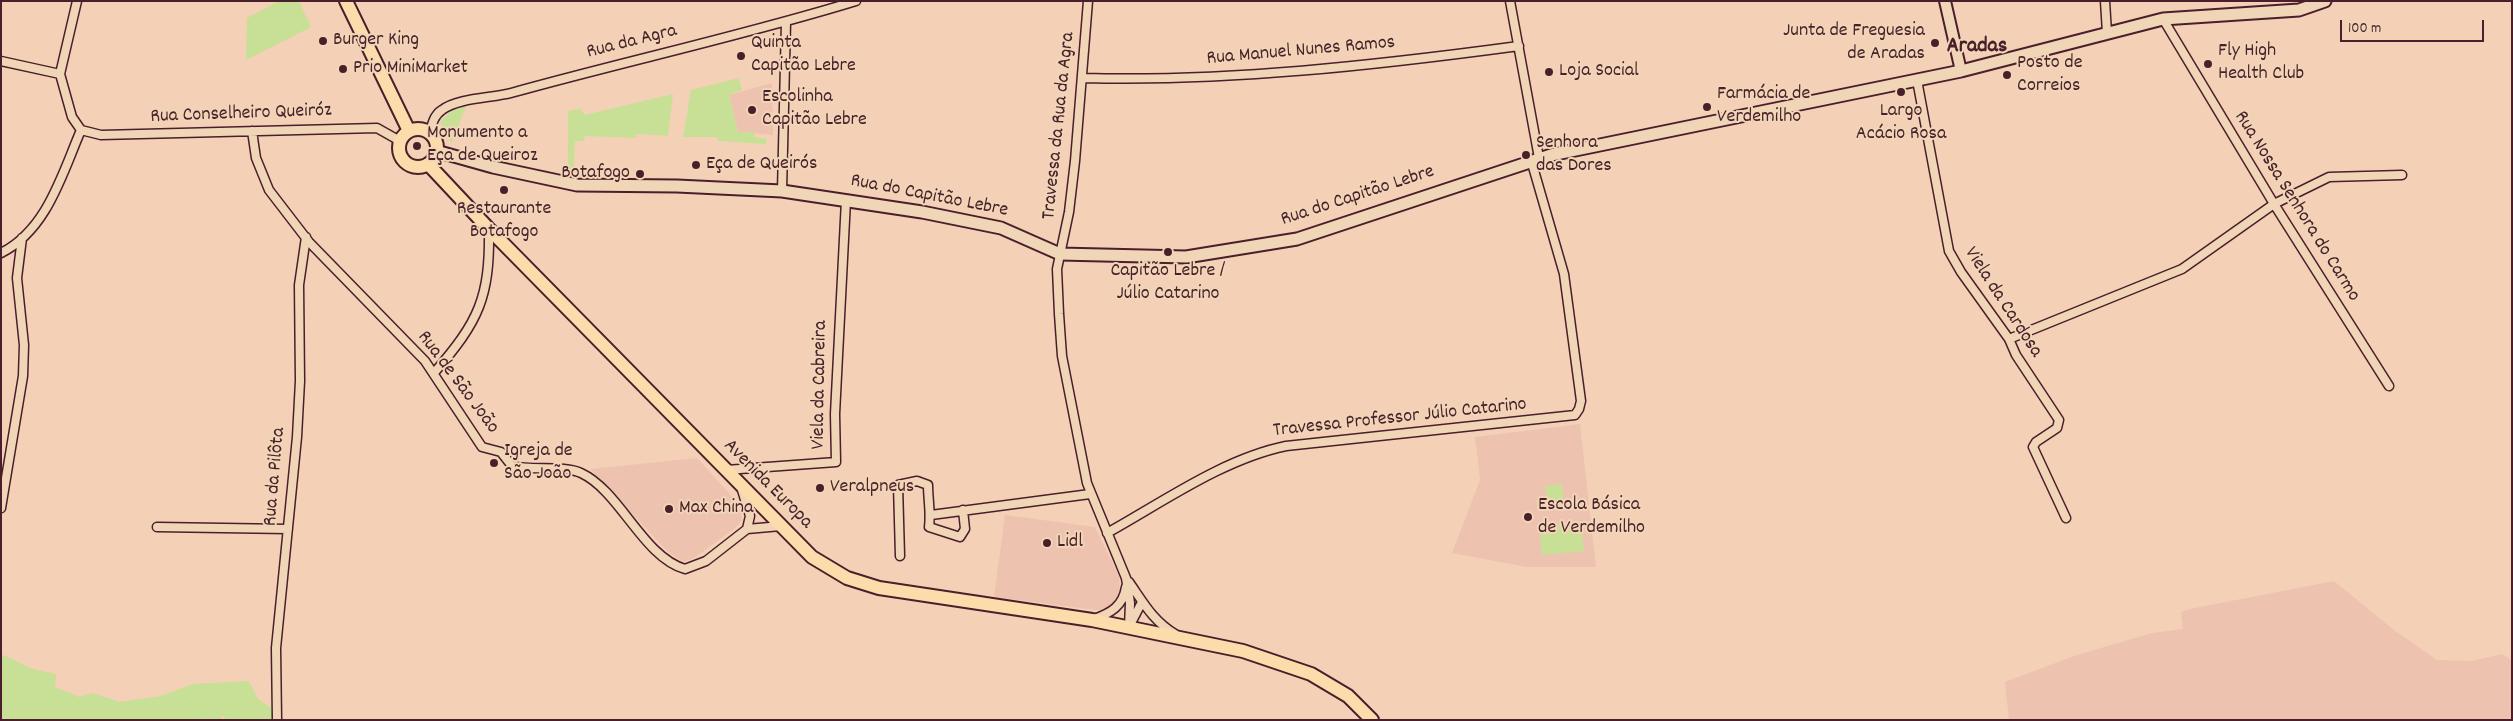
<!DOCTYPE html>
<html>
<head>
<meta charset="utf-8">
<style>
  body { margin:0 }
  #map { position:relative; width:2513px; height:721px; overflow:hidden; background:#f4d0b7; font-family:Dekko,sans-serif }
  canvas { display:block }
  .frame { position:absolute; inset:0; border:2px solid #4a1f2b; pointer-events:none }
  .scale { position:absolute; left:2340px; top:20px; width:144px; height:22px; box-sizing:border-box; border:2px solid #4a1f2b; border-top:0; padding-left:6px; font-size:15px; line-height:18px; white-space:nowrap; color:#4a1f2b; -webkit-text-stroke:4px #f0d5b7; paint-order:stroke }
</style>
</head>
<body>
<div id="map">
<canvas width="2513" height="721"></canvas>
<div class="frame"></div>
<div class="scale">100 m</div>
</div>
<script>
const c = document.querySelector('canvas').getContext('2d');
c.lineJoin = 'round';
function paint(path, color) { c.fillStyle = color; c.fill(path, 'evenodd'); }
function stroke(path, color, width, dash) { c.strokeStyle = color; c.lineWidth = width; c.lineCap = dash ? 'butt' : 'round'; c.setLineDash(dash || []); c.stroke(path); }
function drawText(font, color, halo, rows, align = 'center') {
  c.font = font + ' Dekko,sans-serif'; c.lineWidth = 4; c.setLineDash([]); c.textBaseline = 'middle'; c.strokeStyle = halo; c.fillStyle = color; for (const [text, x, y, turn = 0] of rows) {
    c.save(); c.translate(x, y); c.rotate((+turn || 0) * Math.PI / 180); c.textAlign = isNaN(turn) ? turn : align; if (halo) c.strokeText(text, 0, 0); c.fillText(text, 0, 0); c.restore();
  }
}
const built = new Path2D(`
  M772,83L773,135L738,132L729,95Z
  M1580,424L1596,567H1527L1452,553L1480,480L1475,437Z
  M697,458L739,504L742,520L734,529L694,558L683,562L669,553L590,469Z
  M1005,515L1095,527L1119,576L1120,597L1111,608L1104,611L994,597Z
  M2334,581L2394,630L2437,660L2471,661L2502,654L2512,661V720H2009L2005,682L2077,655L2152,633L2183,629L2181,612L2190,609Z`);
const green = new Path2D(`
  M279,1H299L311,27L246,60L247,18Z
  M739,78L742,90L729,95L738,132H754V137L767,139L766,144L718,141L717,137H683L691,90Z
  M673,94L668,136L636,134V138L585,136L584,141H575L573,174L568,175V111L580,109L585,115Z
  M460,107H466L451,143L440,122L452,110Z
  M1562,484L1565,508L1548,510L1545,486Z
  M1581,523L1584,551L1542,555L1539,527Z
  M1,654L33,669L56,674L55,687L79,697L92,693L120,702L160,696L193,684L249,681L258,699L273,709L274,720H225L224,716H222V720H203V717L201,720H1Z`);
const minor = new Path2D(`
  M77,1L60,74L72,117L81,130
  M1088,1L1075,161L1069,212L1057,269L1059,314L1062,356L1087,483L1126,578L1130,603L1129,627
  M1510,1L1539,158
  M2105,1L2107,33
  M2163,19L2274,204L2389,386
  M1,61L60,74
  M1084,78C1228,82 1377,65 1519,46
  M1917,80L1949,251L1961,272L2009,339L2016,355L2059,420L2057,428L2036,442L2033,447L2066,518
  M81,130L101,135L377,128L400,141
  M252,131L256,158L269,190L309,242L425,361L482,447L501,452L512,466C532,471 564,465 581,473C620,491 643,557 685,569L706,561L747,529L781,526
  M430,133C432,124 434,115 442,110C457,98 492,98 511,93C626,61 742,36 856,1
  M782,191L786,22
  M1,253C47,230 62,174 81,130
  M2009,339L2182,269L2274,204L2329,177L2402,175
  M434,373C479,321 490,298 489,229
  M726,470L836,462L835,414L846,200
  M742,490L750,516L747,529
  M1,508L23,376L24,345L17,278L22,238
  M931,515L1090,494
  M157,527L288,529
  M1107,533C1163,502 1223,459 1286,446L1575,415L1579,409L1581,401L1564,274L1531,160
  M900,556L898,485L917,481L928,485C928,499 931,513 929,527L960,537L965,529L963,510
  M1129,582C1143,602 1153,621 1175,634
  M1094,619C1111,613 1123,606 1126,587
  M1130,625L1142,602
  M277,720L276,648L297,437L300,381L299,285L306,237`);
const tertiary = new Path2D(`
  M1945,1L1961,71`);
const secondary = new Path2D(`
  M436,151L493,167L577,185L677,186L782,191L922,212L1001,228L1060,254L1186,257L1297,239L1551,155L1961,71L2163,19L2299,10L2325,1`);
const primary = new Path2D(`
  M346,1L409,131
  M399 148a19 19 0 1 1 38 0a19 19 0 1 1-38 0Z
  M428,164L489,229L812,557L847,578L879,588L1092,620L1243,651L1311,674L1348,696L1372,720`);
const markers = [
  [323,41,5,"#4a1f2b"],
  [1935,43,5,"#4a1f2b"],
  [741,56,5,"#4a1f2b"],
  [2208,64,5,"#4a1f2b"],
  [343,69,5,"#4a1f2b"],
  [1549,72,5,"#4a1f2b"],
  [2007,75,5,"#4a1f2b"],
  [1901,92,5,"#4a1f2b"],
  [1707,107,5,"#4a1f2b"],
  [752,110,5,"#4a1f2b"],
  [417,146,5,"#4a1f2b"],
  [1526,155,5,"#4a1f2b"],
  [696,165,5,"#4a1f2b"],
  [640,174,5,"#4a1f2b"],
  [504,190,5,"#4a1f2b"],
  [1168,252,5,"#4a1f2b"],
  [494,463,5,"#4a1f2b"],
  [820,488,5,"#4a1f2b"],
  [669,509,5,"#4a1f2b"],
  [1528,517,5,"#4a1f2b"],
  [1047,543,5,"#4a1f2b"]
];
const poiNames = [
  ["Junta de Freguesia",1925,32,"right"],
  ["de Aradas",1925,55,"right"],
  ["Burger King",333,41],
  ["Quinta",751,44],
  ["Capitão Lebre",751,67],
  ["Fly High",2218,52],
  ["Health Club",2218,75],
  ["Posto de",2017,64],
  ["Correios",2017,87],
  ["Prio MiniMarket",353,69],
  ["Loja Social",1559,72],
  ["Farmácia de",1717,95],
  ["Verdemilho",1717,118],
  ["Escolinha",762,98],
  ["Capitão Lebre",762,121],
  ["Largo",1901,112,"center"],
  ["Acácio Rosa",1901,135,"center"],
  ["Monumento a",427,134],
  ["Eça de Queiroz",427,157],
  ["Senhora",1536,144],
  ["das Dores",1536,167],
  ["Eça de Queirós",706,165],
  ["Botafogo",630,174,"right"],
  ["Restaurante",504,210,"center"],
  ["Botafogo",504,233,"center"],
  ["Capitão Lebre /",1168,272,"center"],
  ["Júlio Catarino",1168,295,"center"],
  ["Igreja de",504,452],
  ["São João",504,475],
  ["Veralpneus",830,488],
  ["Escola Básica",1538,506],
  ["de Verdemilho",1538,529],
  ["Max China",679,509],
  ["Lidl",1057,543]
];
const streetNames = [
  ["Rua da Agra",632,43,-14],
  ["Rua Manuel Nunes Ramos",1301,52,-5],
  ["Rua Conselheiro Queiróz",241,115,-2],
  ["Travessa da Rua da Agra",1060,126,-84],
  ["Rua do Capitão Lebre",929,197,11],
  ["Rua do Capitão Lebre",1358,197,-18],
  ["Rua Nossa Senhora do Carmo",2296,207,58],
  ["Viela da Cardosa",2002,303,57],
  ["Rua de São João",457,383,53],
  ["Viela da Cabreira",821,385,-89],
  ["Travessa Professor Júlio Catarino",1400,419,-6],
  ["Rua da Pilôta",276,477,-85],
  ["Avenida Europa",767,485,45]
];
const quarterNames = [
  ["Aradas",1977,48]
];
paint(built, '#edc3af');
paint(green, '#c7e096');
stroke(minor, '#4a1f2b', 11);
stroke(tertiary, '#4a1f2b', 14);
stroke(secondary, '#4a1f2b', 15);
stroke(primary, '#4a1f2b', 16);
stroke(minor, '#f0d5b7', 8);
stroke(tertiary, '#f0d5b7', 10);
stroke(secondary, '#f0d5b7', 11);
stroke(primary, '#fddcac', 12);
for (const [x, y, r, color] of markers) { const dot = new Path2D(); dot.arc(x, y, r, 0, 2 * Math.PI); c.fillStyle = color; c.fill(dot); stroke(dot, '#f0d5b7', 2); }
drawText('20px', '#4a1f2b', '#f0d5b7', poiNames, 'left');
drawText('20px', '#4a1f2b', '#f0d5b7', streetNames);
drawText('bold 22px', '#4a1f2b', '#f0d5b7', quarterNames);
</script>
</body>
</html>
